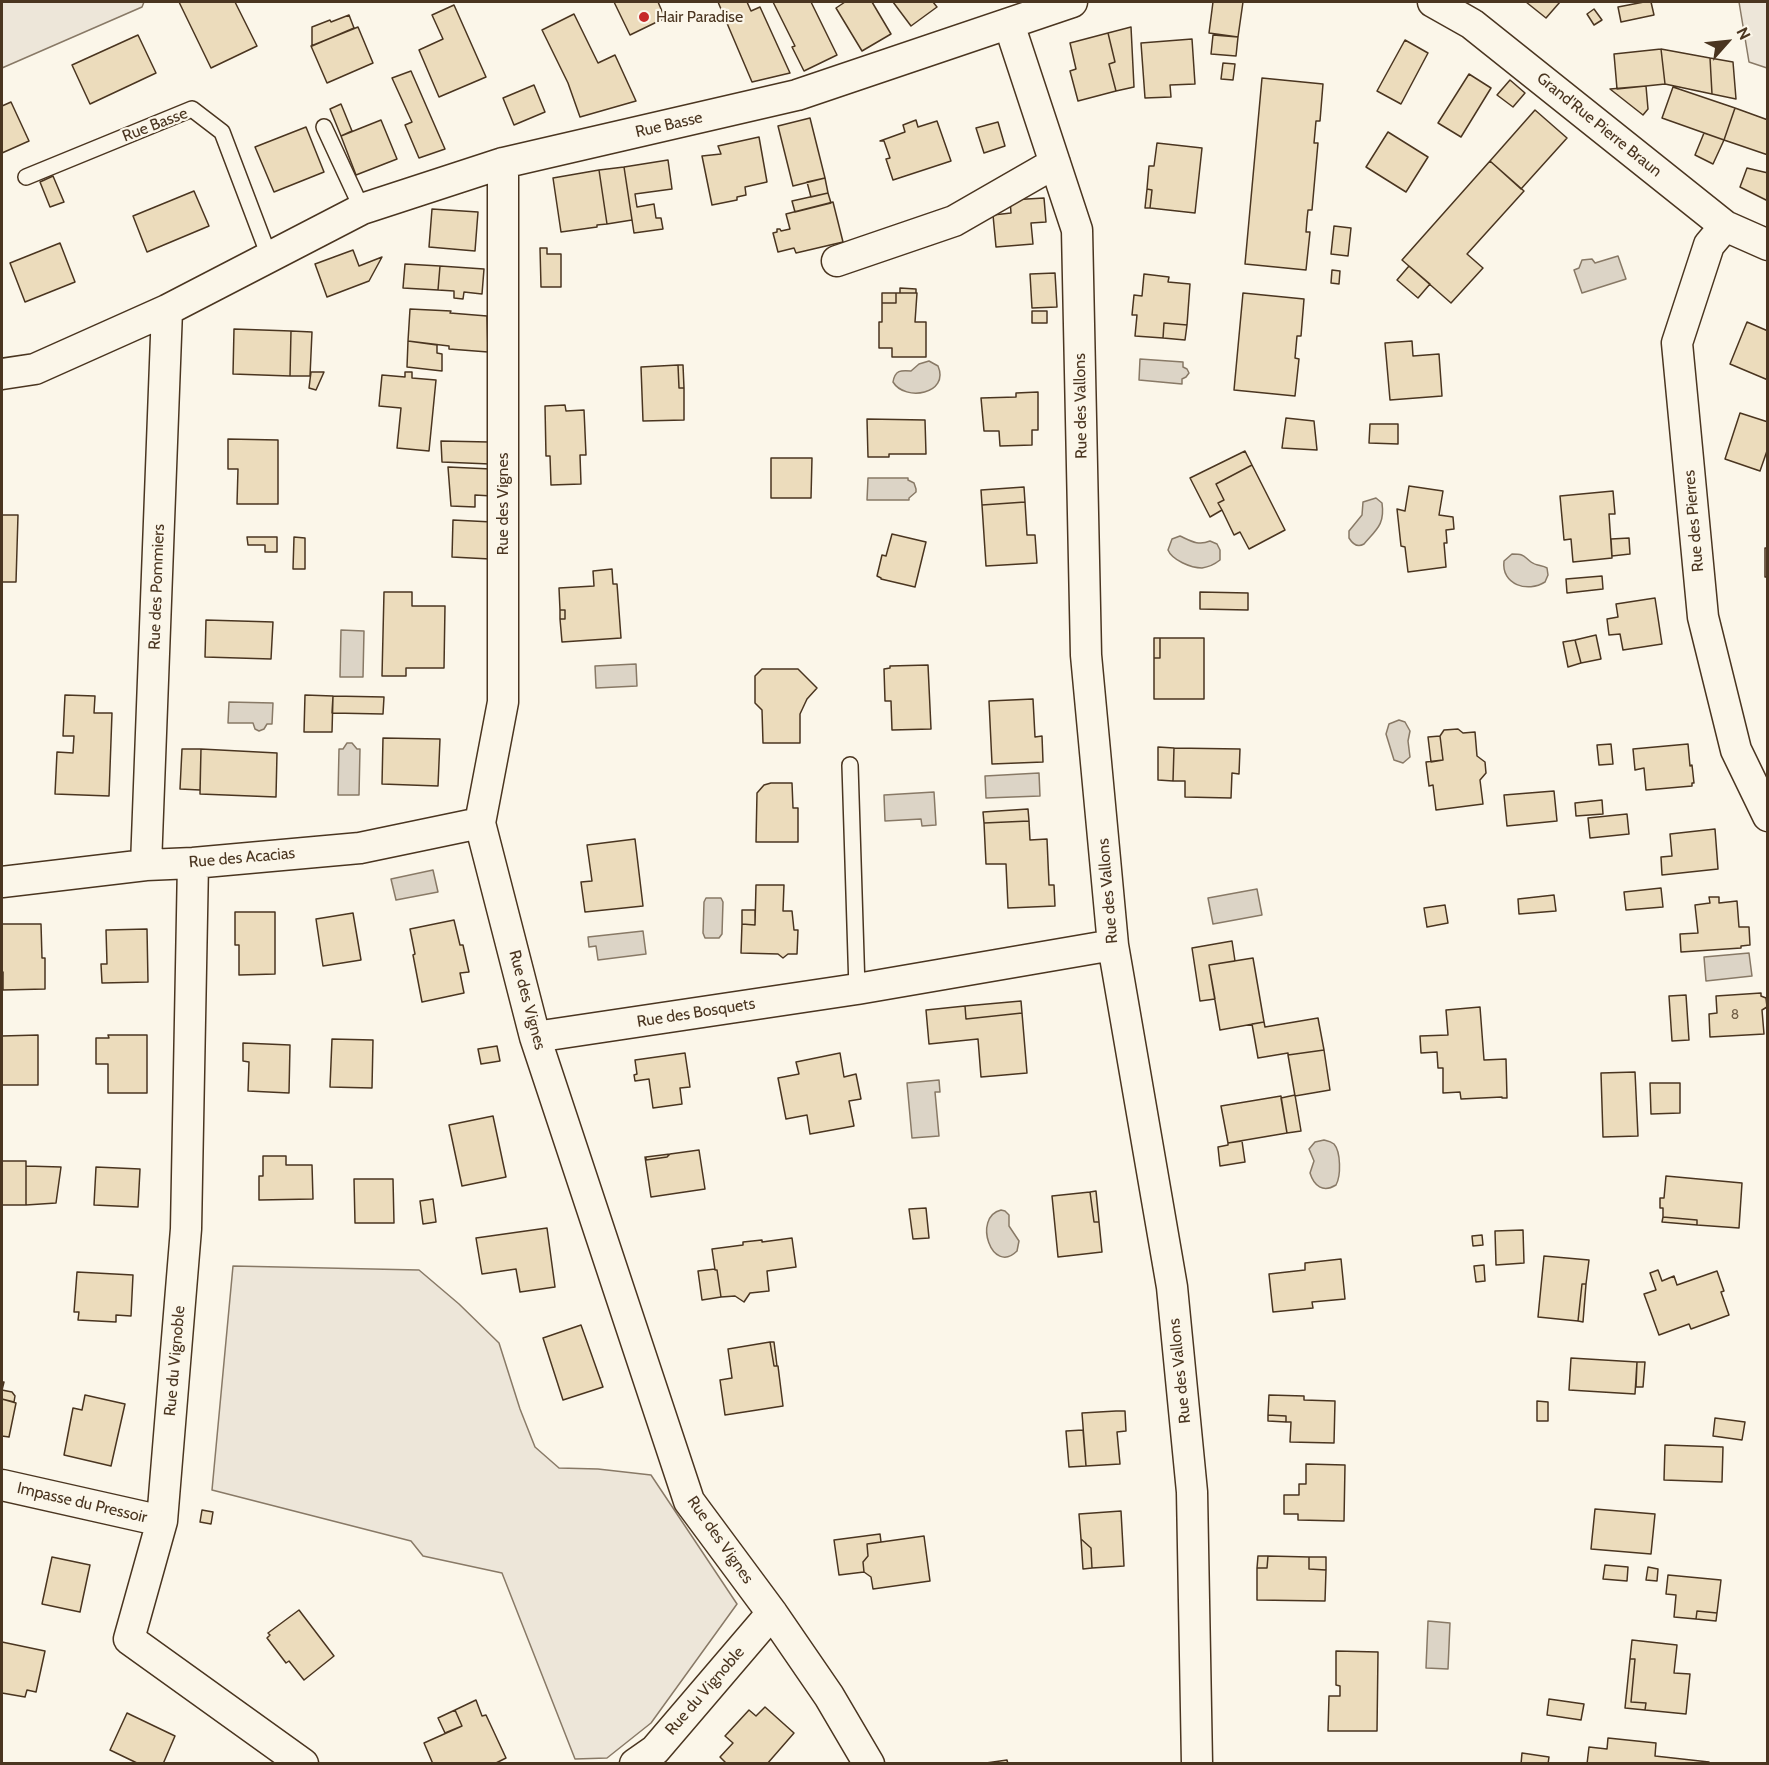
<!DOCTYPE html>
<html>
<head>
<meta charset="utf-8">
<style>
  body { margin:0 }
  #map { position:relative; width:1769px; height:1765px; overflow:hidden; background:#fbf6e9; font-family:Cabin,sans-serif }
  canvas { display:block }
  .frame { position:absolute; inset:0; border:3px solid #4a3520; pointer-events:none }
  .north { position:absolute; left:1697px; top:12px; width:60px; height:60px; -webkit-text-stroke:4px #fbf6e9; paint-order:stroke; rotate:63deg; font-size:16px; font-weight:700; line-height:24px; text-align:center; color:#4a3520 }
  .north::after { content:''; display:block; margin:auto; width:21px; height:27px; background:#4a3520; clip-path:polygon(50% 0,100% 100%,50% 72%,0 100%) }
</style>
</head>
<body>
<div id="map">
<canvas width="1769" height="1765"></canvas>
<div class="frame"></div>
<div class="north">N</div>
</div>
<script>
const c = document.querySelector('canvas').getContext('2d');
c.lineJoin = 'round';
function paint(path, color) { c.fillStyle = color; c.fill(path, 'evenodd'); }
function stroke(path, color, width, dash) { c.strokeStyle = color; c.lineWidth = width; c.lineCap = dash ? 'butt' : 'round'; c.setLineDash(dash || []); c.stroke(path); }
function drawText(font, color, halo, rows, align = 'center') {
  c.font = font + ' Cabin,sans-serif'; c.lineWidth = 4.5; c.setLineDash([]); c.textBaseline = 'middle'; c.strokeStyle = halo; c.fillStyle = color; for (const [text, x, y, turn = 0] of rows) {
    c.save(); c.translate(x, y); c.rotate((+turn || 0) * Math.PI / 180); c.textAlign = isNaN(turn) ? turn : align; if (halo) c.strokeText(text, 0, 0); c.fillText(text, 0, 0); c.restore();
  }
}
const green = new Path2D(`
  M2,2H144L142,7L2,68Z
  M1739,2H1767V68L1749,62Z
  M233,1266L419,1270L459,1304L499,1343L520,1409L535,1447L559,1468L598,1469L651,1475L737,1604L651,1723L607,1758L575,1759L502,1573L423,1556L411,1541L212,1490Z`);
const water = new Path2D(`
  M1618,256L1626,279L1582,293L1574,270L1579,268L1582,260L1592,259L1595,263Z
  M1140,359L1183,362V367L1187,369L1189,373L1186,377L1182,379V384L1139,380Z
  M929,361L938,366C950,394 905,402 893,382C895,370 901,370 911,371L919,364Z
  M868,478H908V480L914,483L916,489V492L909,498V500H867Z
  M1376,498L1382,503C1385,524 1377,529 1364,544C1357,548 1352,543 1349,538V531L1362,515L1363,502Z
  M1180,536C1191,541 1198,546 1210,541L1217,544L1220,550V560C1215,564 1209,567 1202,568C1191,568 1172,560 1168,550L1172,539Z
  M1512,554C1525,554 1523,556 1531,562C1536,566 1542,565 1547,568L1548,575L1545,582C1528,593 1501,585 1504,561Z
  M341,630L364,631L363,677H340Z
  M636,664L637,686L596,688L595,666Z
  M229,702L273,703L272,724H267L264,729L259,731L255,729L253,723H228Z
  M1399,720L1405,722L1410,731L1408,741L1410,757L1403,763L1394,760L1386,734L1389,724Z
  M347,743H352L357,749H360L359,795H338L339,749H343Z
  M1039,773L1040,796L986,798L985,776Z
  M934,792L936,825L922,826L921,819L885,821L884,795Z
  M433,870L438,892L396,900L391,879Z
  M1257,889L1262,915L1213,924L1208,898Z
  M706,898H721L723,902L722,934L719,938H705L703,933L704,902Z
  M643,931L646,954L598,960L596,946L589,947L588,937Z
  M1749,953L1752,976L1706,981L1704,957Z
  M939,1080L940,1092H935L939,1136L912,1138L907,1083Z
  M1324,1140C1328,1141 1330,1141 1334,1144C1341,1152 1341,1176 1336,1185C1323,1193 1314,1186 1310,1173L1314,1161L1309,1149L1315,1142Z
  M1001,1210L1005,1211L1009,1215V1226L1019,1241L1017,1251C992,1276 972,1217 1001,1210Z
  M1428,1621L1450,1623L1448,1669L1426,1668Z`);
const building = new Path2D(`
  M179,2H235L257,46L211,68Z
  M614,2H658L665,18L630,35Z
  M718,2H747L751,11L760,7L790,73L752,82Z
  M773,2H811L837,55L804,71L792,47L795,46Z
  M845,2H872L891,34L862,51L836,8Z
  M893,2H933L937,7L911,26Z
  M1213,2H1243L1238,37L1209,33Z
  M1526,2H1560L1546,18Z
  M1644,2H1651L1654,15L1621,22L1618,7Z
  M454,5L486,77L439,97L419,50L443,39L432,15Z
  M1594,9L1602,20L1594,25L1587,14Z
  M574,14L598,63L615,55L636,101L580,117L568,83L542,30Z
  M349,15L354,28L312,46V27L330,20L331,22Z
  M358,27L373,63L327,83L311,46Z
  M1131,27L1134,87L1116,91L1109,64L1115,62L1108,33Z
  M1108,33L1115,62L1109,64L1116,91L1078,101L1070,71L1076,69L1070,43Z
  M138,35L156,73L90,104L72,65Z
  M1213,35L1238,37L1236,56L1211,54Z
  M1192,39L1195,84L1170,85L1171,97L1145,98L1141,43Z
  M1405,40L1428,53L1401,104L1377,91Z
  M1661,49L1710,58L1712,94L1665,84Z
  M1661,49L1665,84L1617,89L1614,54Z
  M1710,58L1733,62L1736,99L1712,94Z
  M1223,63L1235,64L1233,80L1221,79Z
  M411,71L445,149L419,158L405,125L412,122L392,78Z
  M1469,74L1491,88L1461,137L1438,123Z
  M1262,78L1323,84L1320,121H1316L1314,143H1318L1312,210H1308L1307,219L1306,232H1310L1306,270L1245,264Z
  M1510,80L1525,93L1513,107L1497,95Z
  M534,85L545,112L514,125L503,98Z
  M1646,86L1648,109L1643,115L1610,89Z
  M1673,87L1735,108L1724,140L1662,118Z
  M11,102L29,141L2,153V106Z
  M341,104L352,131L341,136L330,109Z
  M1735,108L1768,120V155L1724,140Z
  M1535,110L1567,138L1521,189L1490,161Z
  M810,118L825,178L793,186L778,126Z
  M381,120L397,159L356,175L341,136Z
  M916,120L918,127L937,121L951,161L893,180L886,159L890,158L884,141H880L905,132L903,125Z
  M998,122L1005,146L984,153L976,128Z
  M306,127L324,172L274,192L255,147Z
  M1388,132L1428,157L1406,192L1366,167Z
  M1704,133L1724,140L1713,164L1695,155Z
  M759,137L767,182L745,187L746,195L737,197V200L712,205L702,156L721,154L718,146Z
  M1157,143L1202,148L1195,213L1150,208L1152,190L1147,189L1149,166H1154Z
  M668,160L672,189L635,194L637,207L654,204L656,218H661L663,229L634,233L624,167Z
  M1490,161L1524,191L1467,254L1483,268L1451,303L1402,260Z
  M624,167L632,220L607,224L599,170Z
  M1747,168L1768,173V201L1740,187Z
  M599,170L607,224L597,225V227L561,232L553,178Z
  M53,176L64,202L50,207L40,182Z
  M825,178L828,193L811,197L807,182Z
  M1147,189L1152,190L1150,208H1145Z
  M194,191L209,226L147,252L133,216Z
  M828,193L831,203L795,212L792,201Z
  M1044,198L1046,222L1031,223L1033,244L996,247L993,215L1011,213L1010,200Z
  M833,202L843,242L796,253L794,248L778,252L773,233L777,232V229H780L781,231L790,229L786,214Z
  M432,209L478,212L475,251L429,247Z
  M1334,226L1351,228L1348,256L1331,254Z
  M60,243L75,282L25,302L10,263Z
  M540,248H547V254H561V287H541Z
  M353,250L359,266L382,257L369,281L327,297L315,264Z
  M405,264L440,266L438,290L403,288Z
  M440,266L484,269L482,294L464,292L463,299L454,298V291L438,290Z
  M1409,266L1430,284L1418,298L1397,280Z
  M1332,270L1340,271L1339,284L1331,283Z
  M1055,273L1057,307L1032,308L1030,274Z
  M1144,274L1169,277L1168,282L1190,284L1187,325L1164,323L1163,338L1135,336L1137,315H1132L1134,295L1142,296Z
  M900,288L916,289V293H900Z
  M882,293H896V303H882Z
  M896,293H917L915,322H926V357H892V348H879V322H882V303H896Z
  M1243,293L1304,299L1301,336H1297L1295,358L1299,359L1295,396L1234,390Z
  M410,309L451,311L450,313L487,316L488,352L449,349V346L408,341Z
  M1032,311H1047V323H1032Z
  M1747,322L1768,331V380L1730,364Z
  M1164,323L1187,325L1185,340L1163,338Z
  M234,329L291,331L290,376L233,374Z
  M291,331L312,332L310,376H290Z
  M408,341L437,345V353L442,354V371L407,367Z
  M1412,341L1413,356L1439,354L1442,396L1390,400L1385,343Z
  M678,365L679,388H684V420L643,421L641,367Z
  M678,365H683L684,388H679Z
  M311,372H324L316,390L309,388Z
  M405,372H412V378L436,380L429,451L397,448L401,408L379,406L382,375L405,377Z
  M1038,392V430H1032V445L1000,446L999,431H984L981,398L1016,397V393Z
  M565,405L566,411L584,410L586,455H580L581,484L551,485L550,456H546L545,406Z
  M1740,413L1768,422V448L1760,471L1725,459Z
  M1286,418L1314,421L1317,450L1282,448Z
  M867,419L925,420L926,454H889V457H868Z
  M1370,424H1398V444L1369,443Z
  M228,439L278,440V504H237L238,469H228Z
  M441,441L489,442L490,464L442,462Z
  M1245,451L1252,465L1216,484L1224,500L1218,503L1222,510L1210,517L1190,478Z
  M771,458H812L811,498H771Z
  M1252,465L1285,530L1249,549L1240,532L1234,535L1222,510L1218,503L1224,500L1216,484Z
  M448,467L491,469L492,496L475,495V507L451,506Z
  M1409,486L1443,491L1439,515L1453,517L1454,529L1446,530L1447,543H1444L1446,567L1408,572L1405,547L1401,546L1397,509L1405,511Z
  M1024,487L1025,502L982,505L981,490Z
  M1613,491L1615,514H1609L1612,558L1573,562L1571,539L1564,540L1560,496Z
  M1025,502L1027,535H1035L1037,563L986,566L982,505Z
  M2,515H18L16,582H2Z
  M453,520L492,522L490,559L452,557Z
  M892,534L926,542L915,587L881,579V578L877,576L882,555L886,556Z
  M247,537H277V552H265V545H248Z
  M294,537L305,538V569H293Z
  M1629,538L1630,554L1612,556L1611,539Z
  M1765,548H1768V577H1765Z
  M612,569L613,584H617L621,638L562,642L560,619H565V610H560L559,588L594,586L593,571Z
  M1602,576L1603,589L1567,593L1566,579Z
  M384,592H412V606H445L444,668H406V676H382Z
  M1200,592L1248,593V610L1200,609Z
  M1655,598L1662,644L1623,650L1620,634L1609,635L1607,619L1618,617L1616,604Z
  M560,610H565V619H560Z
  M206,620L273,622L271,659L205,657Z
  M1596,635L1601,659L1581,663L1575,640Z
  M1154,638H1160V658H1154Z
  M1160,638H1204V699H1154V658H1160Z
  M1575,640L1581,663L1568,667L1563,642Z
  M928,665L931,729L892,730L891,701H885L884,669L890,668V666Z
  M762,669H798L817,688L807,699L800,714V743H763L762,710L755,703V676Z
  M65,695L95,696L94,713H112L109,796L55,794L57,752L73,753L74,736H63Z
  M305,695L333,696L332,732H304Z
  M333,696L384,697L383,714L332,713Z
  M1033,699L1035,737L1042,736L1043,762L992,764L989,701Z
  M1458,729L1463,733L1475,732L1477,756L1485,762L1486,773L1480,780L1483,804L1436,810L1433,785L1429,786L1426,762L1443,760L1440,736L1444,730Z
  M1440,736L1443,760L1431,762L1428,737Z
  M383,738L440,739L438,786L382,784Z
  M1611,744L1613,764L1599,765L1597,745Z
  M1688,744L1690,766L1692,765L1694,783H1692V786L1646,790L1644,768L1635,770L1633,749Z
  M1158,747L1174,748L1173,781L1158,780Z
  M1174,748L1240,749L1239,774L1232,773L1231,798L1185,797V781H1173Z
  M182,749H201L200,790L180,789Z
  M201,749L277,753L276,797L200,794Z
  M771,783H792L793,808H798V842H756L757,793L764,785Z
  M1554,791L1557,821L1507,826L1504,795Z
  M1602,800L1603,814L1576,816L1575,803Z
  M1028,809L1029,821L984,823L983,812Z
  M1627,814L1629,834L1590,838L1588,818Z
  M1029,821L1030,840L1047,839L1049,885H1054L1055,906L1008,908L1006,864H986L984,823Z
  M1715,829L1718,869L1662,875L1661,857L1672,856L1670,834Z
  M635,839L643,906L585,912L581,882L592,881L587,845Z
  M756,885H784L783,911H792L794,930H798L797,954H788L783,958L778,954L741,953L742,924L755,925Z
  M1661,888L1663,907L1626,910L1624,892Z
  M1554,895L1556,911L1519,914L1518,899Z
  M1709,897H1719V903L1737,901L1739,927H1749L1750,945L1741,946V948L1681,952L1680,934L1698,933L1695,905L1710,903Z
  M1445,905L1448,923L1427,927L1424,908Z
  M742,910H755V925L742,924Z
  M235,912H275V974L239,975V945H235Z
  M353,913L361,960L323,966L316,919Z
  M454,920L460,945H463L469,972L460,973L464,993L422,1002L413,955L415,954L410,929Z
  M2,924H41L42,958H45V989L3,990V972H2Z
  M147,929L148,982L102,983L101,964H107L106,930Z
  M1232,941L1235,961L1209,965L1215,999L1200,1001L1192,948Z
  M1253,958L1264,1022L1220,1030L1209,965Z
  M1761,993V996L1766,998L1767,1007L1762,1010L1764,1034L1710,1037L1709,1014L1717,1013L1716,996Z
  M1686,995L1689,1040L1672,1041L1669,996Z
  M1021,1001L1022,1013L966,1019L965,1006Z
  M965,1006L966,1019L1022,1013L1027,1073L981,1077L978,1039L929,1044L926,1010Z
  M1480,1007L1484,1060L1506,1059L1507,1098H1502V1097L1461,1099L1460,1092L1443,1093V1068H1438L1437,1052L1421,1053L1420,1036L1448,1035L1446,1010Z
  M1318,1018L1324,1050L1288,1055V1053L1258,1058L1252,1024L1264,1022L1265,1027Z
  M38,1035V1085H2V1036Z
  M108,1035H147V1093H108V1064H96V1038H109Z
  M332,1039L373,1040L372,1088L330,1087Z
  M243,1043L290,1045L289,1093L248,1091L249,1062L243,1061Z
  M497,1046L500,1061L481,1064L478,1049Z
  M1324,1050L1330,1090L1295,1096L1288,1055Z
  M685,1053L690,1087L680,1088L682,1104L653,1108L649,1079L635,1081L634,1075L637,1074L635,1060Z
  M840,1053L844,1077L856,1074L861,1099L849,1101L854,1126L810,1134L807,1115L786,1119L778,1078L799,1074L796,1062Z
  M1635,1072L1638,1136L1603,1137L1601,1073Z
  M1650,1083H1680V1113L1651,1114Z
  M1295,1095L1301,1131L1287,1133L1281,1098Z
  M1281,1096L1287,1133L1228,1143L1221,1106Z
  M493,1116L506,1177L462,1186L449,1125Z
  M1242,1141L1245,1162L1220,1166L1218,1147L1228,1145V1143Z
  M699,1150L705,1189L651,1197L645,1157L646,1160L667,1157L670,1154Z
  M670,1154L667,1157L646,1160V1157Z
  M263,1156H286V1165H312L313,1199L259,1200V1176H263Z
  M2,1161H26V1205H2Z
  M26,1166L61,1167L56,1203L26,1205Z
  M96,1167L140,1169L138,1207L94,1205Z
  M1666,1176L1742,1183L1739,1228L1697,1225V1220L1663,1217V1208H1660V1198H1664Z
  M354,1179H393L394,1223H355Z
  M1096,1191L1099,1222H1094L1090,1192Z
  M1090,1192L1094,1222H1099L1102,1252L1058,1257L1052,1196Z
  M433,1199L436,1222L423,1224L420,1201Z
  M926,1208L929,1238L913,1239L909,1209Z
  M1663,1217L1697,1220V1225L1662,1222Z
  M547,1228L555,1287L520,1292L516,1269L482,1274L476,1238Z
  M1523,1230L1524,1263L1496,1265L1495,1231Z
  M1482,1235L1483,1245L1473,1246L1472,1236Z
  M792,1238L796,1267L767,1271L769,1291L750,1293L744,1302L735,1296L721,1297L717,1270H715L712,1249L743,1245V1242L762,1240V1242Z
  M1544,1256L1589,1260L1586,1284H1582L1578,1321L1538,1317Z
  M1341,1259L1345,1299L1312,1302L1313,1308L1273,1312L1269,1274L1305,1270V1263Z
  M1484,1265L1485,1281L1476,1282L1474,1266Z
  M715,1269V1270H717L721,1297L702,1300L698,1271Z
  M1658,1270L1662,1281L1674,1276L1677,1285L1717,1271L1724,1291L1721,1292L1729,1315L1691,1329L1689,1324L1659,1335L1644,1294L1656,1290L1650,1273Z
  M77,1272L133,1275L131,1316L116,1315V1322L78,1320L79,1312H74Z
  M1582,1284H1586L1583,1322L1578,1321Z
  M581,1325L603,1387L563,1400L543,1338Z
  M770,1342L774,1366H778L783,1406L725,1415L720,1380L732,1378L728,1349Z
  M770,1342H774L777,1366H774Z
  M1571,1358L1637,1362L1635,1394L1569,1390Z
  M1637,1362H1645L1643,1387H1636Z
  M2,1382H4L2,1390L12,1392L15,1396L14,1402L2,1399Z
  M85,1395L125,1404L111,1466L64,1455L73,1408L82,1410Z
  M1269,1395L1304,1396V1400L1335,1401L1334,1443L1290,1442L1291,1422H1286V1416L1268,1415Z
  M2,1399L16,1403L9,1437L2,1436Z
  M1537,1401L1548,1402V1421H1537Z
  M1116,1411H1125L1126,1431L1117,1432L1120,1464L1086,1466L1082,1413Z
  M1268,1415L1286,1416V1422L1268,1421Z
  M1715,1418L1745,1422L1742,1440L1713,1436Z
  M1083,1430L1086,1466L1069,1467L1066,1431Z
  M1665,1445L1723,1447L1722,1482L1664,1480Z
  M1306,1464L1345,1465L1344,1521L1298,1520V1514H1284V1495H1299V1484H1306Z
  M1595,1509L1655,1514L1651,1554L1591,1549Z
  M202,1510L213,1512L211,1524L200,1522Z
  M1121,1511L1124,1566L1092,1568L1091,1548L1081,1539L1079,1514Z
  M880,1534L881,1542L867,1544L868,1556L863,1562L864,1572L839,1575L834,1540Z
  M924,1536L930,1581L873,1589L871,1577L864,1572L863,1562L868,1556L867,1544Z
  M1081,1539L1091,1548L1092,1568L1083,1569Z
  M1258,1556H1268L1267,1568H1257Z
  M1268,1556L1309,1557V1569L1326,1570L1325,1601L1257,1600V1568H1267Z
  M52,1557L90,1565L80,1612L42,1604Z
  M1309,1557H1326V1570L1309,1569Z
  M1605,1565L1628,1567L1627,1581L1603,1579Z
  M1648,1567L1658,1569L1657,1581L1646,1580Z
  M1668,1575L1721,1580L1717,1613L1697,1611L1696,1619L1674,1617L1676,1595L1666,1594Z
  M299,1610L334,1656L304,1680L289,1661L286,1663L267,1638L270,1635L268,1633Z
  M1697,1611L1717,1613L1716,1621L1696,1619Z
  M1632,1640L1677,1645L1674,1673L1690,1674L1686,1714L1645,1710L1646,1703L1631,1702L1635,1659H1630Z
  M2,1642L45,1651L36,1692L27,1690L25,1697L2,1693Z
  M1336,1651L1378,1652L1377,1731H1328L1329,1696H1340V1686L1336,1685Z
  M1630,1659H1635L1631,1702L1646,1703L1645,1710L1625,1708Z
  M1549,1699L1584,1704L1581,1720L1547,1715Z
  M476,1700L482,1716L486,1715L506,1758L494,1764H433L424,1743L462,1726L455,1710Z
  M765,1707L794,1733L767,1764H727L720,1757L733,1743L725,1736L749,1710L756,1716Z
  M455,1710L462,1726L445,1733L438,1718Z
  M127,1713L175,1736L163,1764H139L110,1750Z
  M1608,1738L1656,1743L1655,1756L1709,1762L1708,1764H1587L1589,1747L1607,1749Z
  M1522,1753L1549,1757L1548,1764H1521Z
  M1007,1760L1008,1764H979Z`);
const service = new Path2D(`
  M324,127L362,209
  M26,177L192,109L222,132L269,256
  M850,765L857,989`);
const minor = new Path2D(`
  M1433,2L1472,24L1725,226L1768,245
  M1009,24L1077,230L1086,655L1113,945L1172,1287L1192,1492L1197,1764
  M503,163V702L480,823L535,1037L689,1501L772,1613L829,1696L869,1764
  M1725,226L1709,245L1677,343L1703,617L1736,750L1768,816
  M837,261L954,221L1055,163
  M2,374L35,369L167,310L362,209L503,163L797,95L1072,2
  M193,863L186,1229L162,1521L129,1639L303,1764
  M146,865L167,310
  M2,882L146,865L193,863L360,848L480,823
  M535,1037L857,989L1113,945
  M2,1485L162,1521
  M635,1764L655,1750L772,1613`);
const markers = [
  [644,17,6,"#c62828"]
];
const numberNames = [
  ["8",1735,1015]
];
const poiNames = [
  ["Hair Paradise",656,17]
];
const streetNames = [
  ["Rue Basse",155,125,-21],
  ["Rue Basse",669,125,-13],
  ["Grand'Rue Pierre Braun",1599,125,39],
  ["Rue des Vallons",1081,406,-91],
  ["Rue des Vignes",503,504,-90],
  ["Rue des Pierres",1694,521,-95],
  ["Rue des Pommiers",157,587,-88],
  ["Rue des Acacias",242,858,-5],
  ["Rue des Vallons",1108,891,-95],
  ["Rue des Vignes",527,1000,75],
  ["Rue des Bosquets",696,1013,-9],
  ["Rue du Vignoble",175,1361,-85],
  ["Rue des Vallons",1180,1371,-96],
  ["Impasse du Pressoir",82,1503,13],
  ["Rue des Vignes",720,1540,55],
  ["Rue du Vignoble",705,1691,-49]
];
paint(green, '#ede6d9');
stroke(green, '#887966', 1.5);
paint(water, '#dcd4c6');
stroke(water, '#887966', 1.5);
paint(building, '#ecdcbc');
stroke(building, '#4a3520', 1.5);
stroke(service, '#4a3520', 18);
stroke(minor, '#4a3520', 33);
stroke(service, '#fbf6e9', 15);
stroke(minor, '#fbf6e9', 30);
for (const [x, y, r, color] of markers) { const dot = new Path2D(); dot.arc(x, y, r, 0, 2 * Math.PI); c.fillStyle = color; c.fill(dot); stroke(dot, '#fbf6e9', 2); }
drawText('14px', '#725f47', null, numberNames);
drawText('16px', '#4a3520', '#fbf6e9', poiNames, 'left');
drawText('16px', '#4a3520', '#fbf6e9', streetNames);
</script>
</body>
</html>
